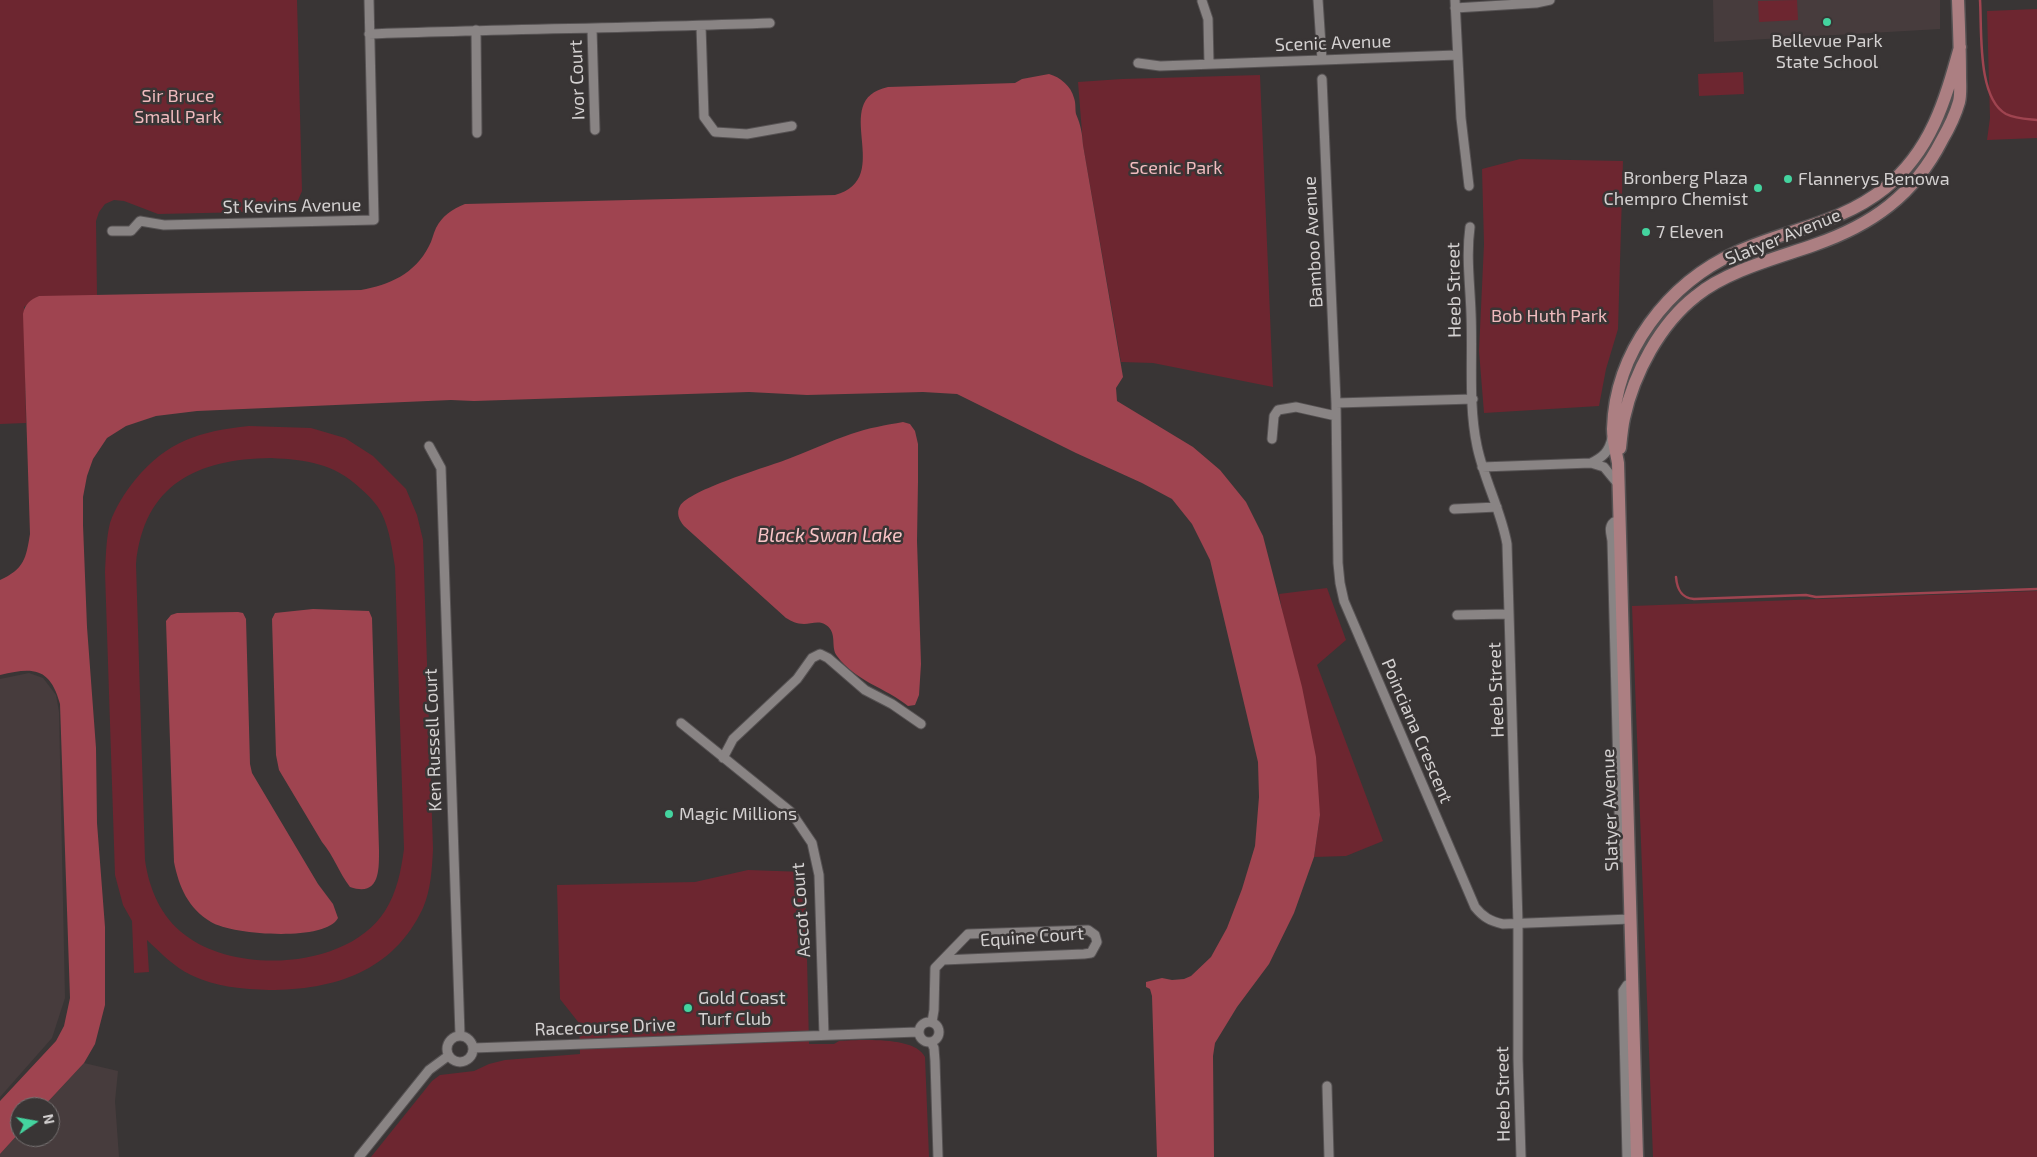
<!DOCTYPE html>
<html>
<head>
<meta charset="utf-8">
<style>
  body { margin:0 }
  #map { position:relative; width:2037px; height:1157px; overflow:hidden; background:#393535; font-family:"Exo 2",sans-serif }
  canvas { display:block }
  .north { position:absolute; left:10px; top:1097px; width:50px; height:50px; box-sizing:border-box; background:#393535; border:1px solid #777373; border-radius:50%; rotate:78deg; font-size:14px; font-weight:700; line-height:20px; text-align:center; color:#d4d1d1 }
  .north::after { content:''; display:block; margin:auto; width:18px; height:22px; background:#44d49f; clip-path:polygon(50% 0,100% 100%,50% 72%,0 100%) }
</style>
</head>
<body>
<div id="map">
<canvas width="2037" height="1157"></canvas>
<div class="north">N</div>
</div>
<script>
const c = document.querySelector('canvas').getContext('2d');
c.lineJoin = 'round';
function paint(path, color) { c.fillStyle = color; c.fill(path, 'evenodd'); }
function stroke(path, color, width, dash) { c.strokeStyle = color; c.lineWidth = width; c.lineCap = dash ? 'butt' : 'round'; c.setLineDash(dash || []); c.stroke(path); }
function drawText(font, color, halo, rows, align = 'center') {
  c.font = font + ' "Exo 2",sans-serif'; c.lineWidth = 5; c.setLineDash([]); c.textBaseline = 'middle'; c.strokeStyle = halo; c.fillStyle = color; for (const [text, x, y, turn = 0] of rows) {
    c.save(); c.translate(x, y); c.rotate((+turn || 0) * Math.PI / 180); c.textAlign = isNaN(turn) ? turn : align; if (halo) c.strokeText(text, 0, 0); c.fillText(text, 0, 0); c.restore();
  }
}
const built = new Path2D(`
  M1713,0H1940V29L1714,42Z
  M29,673L43,678L56,695L59,712L65,998L52,1038L0,1097V679Z
  M84,1063L118,1071L115,1101L119,1157H0V1154L20,1132V1137H50V1107H43Z`);
const green = new Path2D(`
  M0,0H297L302,191L296,205V211L158,214L124,201L114,200L105,204L99,212L96,221L97,296H39L24,307L26,423L0,424Z
  M1797,0L1798,20L1759,22L1758,1Z
  M2037,9V138L1987,140L1990,118L1987,11Z
  M1743,72L1744,94L1699,96L1698,74Z
  M1260,75L1273,387L1153,363L1121,362L1083,145L1078,82L1122,79Z
  M1520,159L1623,161L1618,329L1606,369L1599,406L1484,413L1479,351L1484,244L1482,169Z
  M249,426L311,428L345,438L373,456L406,489L417,515L423,540L433,849C432,868 431,890 423,908C393,972 334,990 269,990C243,989 215,987 191,975C174,967 161,953 147,940L149,972L134,973L132,921L123,905L115,875L105,572C106,556 106,539 110,523C115,508 125,492 135,480C167,441 200,431 249,426ZM271,458C307,460 333,463 360,488C369,496 377,504 382,514C390,531 392,549 395,567L404,849C401,871 397,892 385,911C348,969 237,975 185,935C161,917 149,889 145,860L136,564C144,484 197,459 271,458Z
  M1327,588L1346,640L1317,665L1383,841L1346,856L1314,857L1320,815L1279,594Z
  M2037,591V1157H1653L1632,606Z
  M748,870L805,872L809,1044H834L839,1041C860,1040 915,1036 925,1057L929,1157H371L432,1081L440,1075L474,1071L489,1064L505,1060L580,1054L579,1023L560,999L557,885L695,882Z`);
const water = new Path2D(`
  M1049,74C1060,77 1071,86 1074,98C1076,103 1075,109 1076,114C1081,126 1082,132 1083,145L1123,377L1116,388L1117,401L1193,447L1220,470L1246,502L1263,536L1302,687L1316,757L1320,815L1314,857L1294,913L1269,964L1237,1007L1215,1043L1213,1056L1214,1157H1157L1152,996L1150,989L1146,987V982L1162,978L1172,980L1184,979L1191,976L1211,957L1227,928L1242,889L1255,846L1259,797L1258,762L1210,560L1192,524L1172,499L1142,483L1076,453L957,394L923,392L807,395L749,392L474,401L451,400L197,411L156,416L126,426L107,438L93,459L87,476L83,497V525L87,627L96,748L97,823L105,927V1005L95,1044L84,1063L43,1107H20V1132L0,1154V1101L56,1041L64,1026L70,998L60,704C50,667 33,667 0,675V580C24,569 26,559 30,534L23,314C25,304 30,300 39,296L361,290C389,285 415,274 429,246C432,241 433,234 436,228C442,216 452,209 465,204L835,195C897,178 827,100 888,87L1015,83L1022,79Z
  M903,422L910,424L915,431L918,444V481L917,541L921,664L919,695L915,705L908,706C886,688 855,681 837,656C830,647 838,633 826,625C819,620 811,624 804,624C797,624 791,621 786,618L684,526C679,520 676,513 680,506C689,490 767,467 788,459C809,451 830,441 851,434C868,428 886,425 903,422Z
  M313,609L369,611L372,618L379,850C379,870 380,897 350,887C339,873 334,856 322,842L279,770L276,755L272,619L275,613Z
  M238,612L243,613L246,619L250,764L252,773L318,884L333,904L338,918C326,942 232,935 211,922C188,908 179,887 174,862L166,621L171,615L177,613Z`);
const stream = new Path2D(`
  M1980,0C1982,30 1977,98 2006,114C2016,119 2027,119 2037,120
  M1676,577C1677,589 1681,598 1694,599L1806,595L1816,597L2037,589`);
const minor = new Path2D(`
  M1318,0L1322,60
  M1455,0L1461,118L1469,186
  M1202,1L1208,19L1209,64
  M1455,8L1536,3L1550,0
  M701,26L704,117L715,132L747,134L792,126
  M592,29L595,130
  M476,30L477,133
  M369,34C503,29 636,28 770,23
  M1138,63L1160,66L1457,55
  M1322,79L1336,403L1338,563L1340,583L1344,601L1475,907C1483,917 1490,921 1503,924L1631,919
  M1470,227C1466,256 1470,284 1471,313C1473,357 1468,403 1477,446C1484,480 1501,510 1507,544L1518,924V1059L1521,1157
  M112,231H131L140,221L164,225L374,220L369,0
  M1336,403L1473,399
  M1272,439L1274,416L1278,410L1296,407L1336,416
  M429,446L441,468L460,1035
  M1591,463C1603,457 1609,452 1612,438
  M1482,467L1591,463L1604,467L1618,484
  M1454,509L1497,507
  M1620,521L1614,522C1608,527 1611,533 1612,541L1620,848L1623,858L1629,860
  M1457,615L1509,614
  M681,723L791,812L812,843L819,875L824,1035
  M723,758L733,739L797,679L812,658L820,654L828,658L865,690L892,704L921,724
  M919 1032a10 10 0 1 1 20 0a10 10 0 1 1-20 0Z
  M932,1022L934,1010L935,968L968,934L1088,930L1095,935L1097,942L1091,953L1084,954L943,960
  M447 1049a13 13 0 1 1 26 0a13 13 0 1 1-26 0Z
  M931,1042L934,1048L935,1061L938,1157
  M473,1048L918,1032
  M1327,1086L1329,1157
  M359,1157L429,1070L448,1056
  M1627,1157L1623,991L1627,985L1632,983`);
const major = new Path2D(`
  M1620,448C1621,438 1622,427 1624,418C1634,373 1660,324 1696,296C1726,271 1777,258 1814,245C1872,225 1914,195 1942,140C1949,128 1955,116 1959,102C1961,94 1960,84 1960,76C1960,50 1959,25 1958,0
  M1637,1157L1618,463C1616,452 1613,440 1613,429C1615,352 1668,283 1737,252C1788,229 1840,224 1885,188C1931,151 1945,101 1960,47`);
const markers = [
  [1827,22,5,"#44d49f"],
  [1788,179,5,"#44d49f"],
  [1758,188,5,"#44d49f"],
  [1646,232,5,"#44d49f"],
  [669,814,5,"#44d49f"],
  [688,1008,5,"#44d49f"]
];
const poiNames = [
  ["Bellevue Park",1827,41,"center"],
  ["State School",1827,62,"center"],
  ["Bronberg Plaza",1748,178,"right"],
  ["Chempro Chemist",1748,199,"right"],
  ["Flannerys Benowa",1798,179],
  ["7 Eleven",1656,232],
  ["Magic Millions",679,814],
  ["Gold Coast",698,998],
  ["Turf Club",698,1019]
];
const streetNames = [
  ["Scenic Avenue",1333,43,-2],
  ["Ivor Court",577,80,-92],
  ["St Kevins Avenue",292,206,-1],
  ["Slatyer Avenue",1783,237,-22],
  ["Bamboo Avenue",1313,242,-93],
  ["Heeb Street",1454,290,-91],
  ["Heeb Street",1496,690,-92],
  ["Poinciana Crescent",1417,731,67],
  ["Ken Russell Court",433,740,-92],
  ["Slatyer Avenue",1610,810,-92],
  ["Ascot Court",801,910,-94],
  ["Equine Court",1032,937,-4],
  ["Racecourse Drive",605,1027,-2],
  ["Heeb Street",1503,1094,-91]
];
const parkNames = [
  ["Sir Bruce",178,96],
  ["Small Park",178,117],
  ["Scenic Park",1176,168],
  ["Bob Huth Park",1549,316]
];
const waterNames = [
  ["Black Swan Lake",830,536]
];
paint(built, '#473c3d');
paint(green, '#6d2630');
paint(water, '#9f4450');
stroke(stream, '#9f4450', 2.5);
stroke(minor, '#565253', 11);
stroke(major, '#565253', 15);
stroke(minor, '#898484', 9);
stroke(major, '#ac7f82', 12);
for (const [x, y, r, color] of markers) { const dot = new Path2D(); dot.arc(x, y, r, 0, 2 * Math.PI); c.fillStyle = color; c.fill(dot); stroke(dot, '#393535', 2); }
drawText('18px', '#d4d1d1', '#393535', poiNames, 'left');
drawText('18px', '#d4d1d1', '#393535', streetNames);
drawText('18px', '#f0bbbe', '#393535', parkNames);
drawText('italic 19px', '#f9c4c7', '#393535', waterNames);
</script>
</body>
</html>
